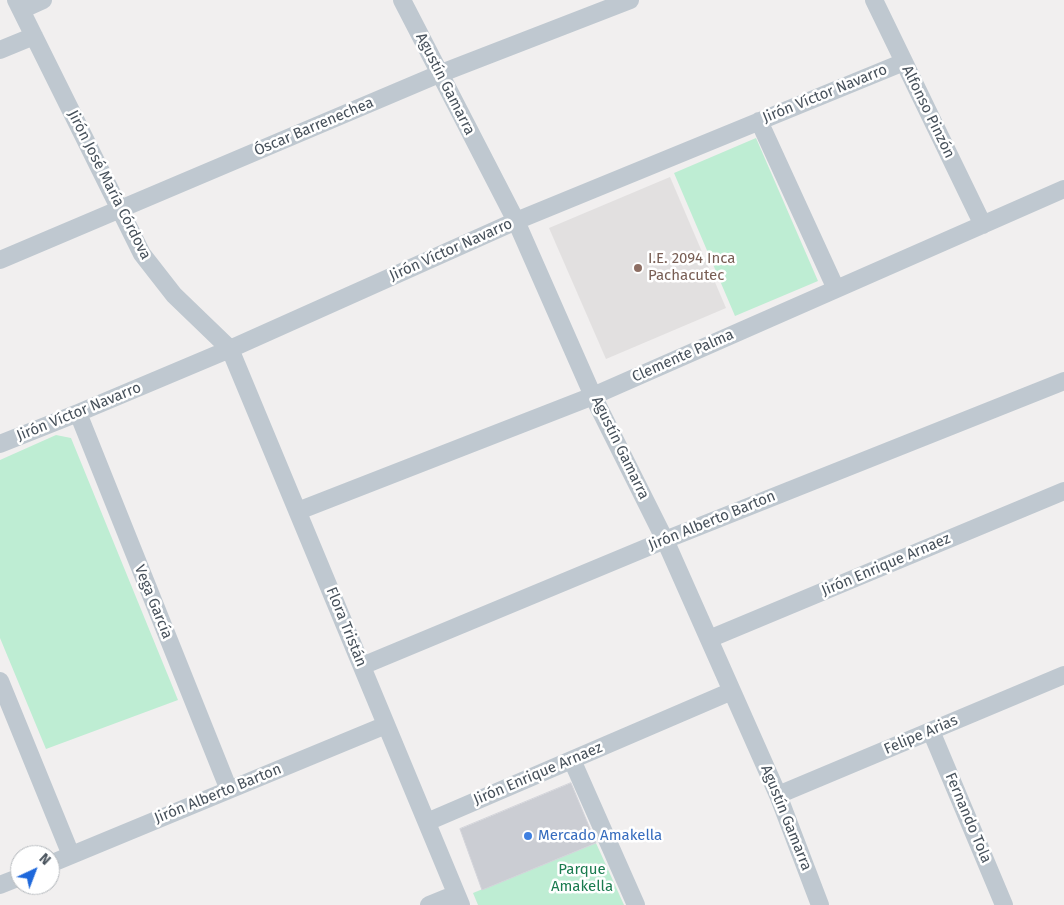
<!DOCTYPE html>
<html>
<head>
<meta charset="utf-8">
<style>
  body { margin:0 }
  #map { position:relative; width:1064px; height:905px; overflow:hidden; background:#f1efef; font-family:"Fira Sans",sans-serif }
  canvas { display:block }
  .north { position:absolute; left:10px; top:845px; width:50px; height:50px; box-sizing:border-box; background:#fff; border:1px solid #b5b9bd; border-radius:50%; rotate:43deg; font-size:14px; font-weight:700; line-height:20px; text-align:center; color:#47515b }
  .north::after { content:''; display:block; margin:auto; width:18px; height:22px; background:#1e68db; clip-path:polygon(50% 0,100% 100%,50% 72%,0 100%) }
</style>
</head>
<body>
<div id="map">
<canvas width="1064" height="905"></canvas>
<div class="north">N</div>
</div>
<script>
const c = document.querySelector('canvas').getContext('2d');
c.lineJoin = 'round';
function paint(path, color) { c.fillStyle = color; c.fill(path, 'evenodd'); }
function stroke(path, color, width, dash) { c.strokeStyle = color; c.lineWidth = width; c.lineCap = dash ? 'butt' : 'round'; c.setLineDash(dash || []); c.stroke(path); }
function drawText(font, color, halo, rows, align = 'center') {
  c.font = font + ' "Fira Sans",sans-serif'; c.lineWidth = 5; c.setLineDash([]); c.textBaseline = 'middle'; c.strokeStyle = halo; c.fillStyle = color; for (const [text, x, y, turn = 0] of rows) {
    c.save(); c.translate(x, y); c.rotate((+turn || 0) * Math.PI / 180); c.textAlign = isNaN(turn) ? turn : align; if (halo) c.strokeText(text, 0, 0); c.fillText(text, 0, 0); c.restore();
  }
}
const education = new Path2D(`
  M670,177L726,308L606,359L549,228Z`);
const green = new Path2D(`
  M756,138L818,281L735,316L674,173Z
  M56,435L71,438L178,700L46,749L0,638V460Z
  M596,843L624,905H478L473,893Z`);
const building = new Path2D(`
  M571,783L596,843L482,890L460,829Z`);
const minor = new Path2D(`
  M16,0L142,254L174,295L230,349L461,905
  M402,0L516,221L593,396L665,540L778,795L820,905
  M874,0L983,225
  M21,10L43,0
  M0,50L34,36
  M759,121L836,289
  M0,260L439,74L630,0
  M78,413L229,790
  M0,444L78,413L230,349L516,221L904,62
  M298,511L593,396L1064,189
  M709,639L1064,491
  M362,666L665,540L1064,381
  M0,681L71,855
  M931,731L1004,905
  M572,760L636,905
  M778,795L1064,675
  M427,822L732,691
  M50,864L386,725
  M0,885L20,877
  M429,905L456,894`);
const markers = [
  [638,268,5,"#8d6e63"],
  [528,836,5,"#3f7fe0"]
];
const streetNames = [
  ["Agustín Gamarra",445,84,63],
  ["Jirón Víctor Navarro",825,94,-22],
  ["Alfonso Pinzón",928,112,64],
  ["Óscar Barrenechea",314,127,-23],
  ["Jirón José María Córdova",109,185,63],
  ["Jirón Víctor Navarro",451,250,-24],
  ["Clemente Palma",683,356,-24],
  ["Jirón Víctor Navarro",79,412,-22],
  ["Agustín Gamarra",620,448,64],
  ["Jirón Alberto Barton",712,521,-22],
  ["Jirón Enrique Arnaez",886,565,-23],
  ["Vega García",153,602,68],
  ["Flora Tristán",346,627,68],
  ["Felipe Arias",921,735,-23],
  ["Jirón Enrique Arnaez",538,774,-23],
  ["Jirón Alberto Barton",218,794,-22],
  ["Agustín Gamarra",786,818,68],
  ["Fernando Tola",968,818,67]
];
const educationNames = [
  ["I.E. 2094 Inca",648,259],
  ["Pachacutec",648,276]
];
const shopNames = [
  ["Mercado Amakella",538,836]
];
const parkNames = [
  ["Parque",582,870],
  ["Amakella",582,887]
];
paint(education, '#e2e0e0');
paint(green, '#beedd3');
paint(building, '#cbcdd3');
stroke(building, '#d3d4da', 1);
stroke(minor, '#bfc8d0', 18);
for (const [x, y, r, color] of markers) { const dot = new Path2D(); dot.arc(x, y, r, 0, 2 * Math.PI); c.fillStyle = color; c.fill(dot); stroke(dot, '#fff', 2); }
drawText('15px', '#47515b', '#fff', streetNames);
drawText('15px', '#785e54', '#fff', educationNames, 'left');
drawText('15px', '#366cbe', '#fff', shopNames, 'left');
drawText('15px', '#1a7b4f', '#fff', parkNames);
</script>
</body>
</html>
